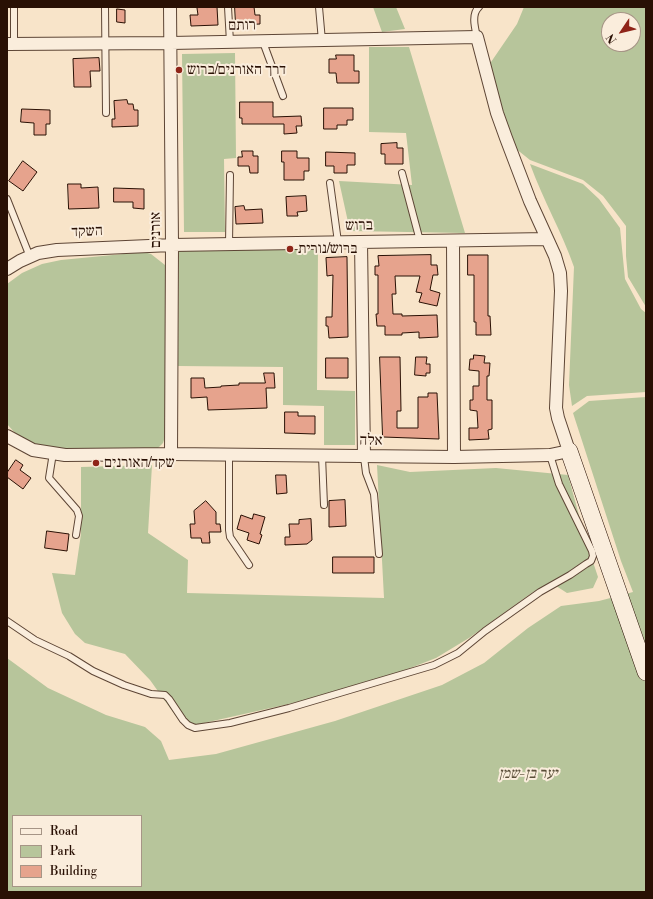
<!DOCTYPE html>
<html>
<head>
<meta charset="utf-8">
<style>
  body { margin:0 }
  #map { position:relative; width:653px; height:899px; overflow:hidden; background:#f8e4c9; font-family:"Libre Bodoni",serif }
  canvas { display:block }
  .frame { position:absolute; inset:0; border:8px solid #291004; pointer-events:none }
  .legend { position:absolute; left:12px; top:815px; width:130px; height:72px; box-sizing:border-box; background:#faeddc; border:1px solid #a69586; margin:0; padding:5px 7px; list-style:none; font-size:12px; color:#291004 }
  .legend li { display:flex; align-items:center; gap:8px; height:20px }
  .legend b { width:20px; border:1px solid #a69586 }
  .north { position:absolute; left:601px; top:12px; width:40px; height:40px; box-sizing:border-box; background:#faeddc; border:1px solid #a69586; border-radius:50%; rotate:235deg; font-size:11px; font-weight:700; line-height:16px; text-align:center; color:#291004 }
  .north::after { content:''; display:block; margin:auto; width:14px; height:18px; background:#8f2418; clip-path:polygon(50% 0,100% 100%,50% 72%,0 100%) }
</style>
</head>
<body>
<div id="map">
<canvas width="653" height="899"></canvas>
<div class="frame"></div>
<ul class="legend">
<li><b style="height:5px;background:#faeddc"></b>Road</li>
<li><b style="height:11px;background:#b7c59b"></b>Park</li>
<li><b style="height:11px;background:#e6a38d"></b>Building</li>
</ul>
<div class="north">N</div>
</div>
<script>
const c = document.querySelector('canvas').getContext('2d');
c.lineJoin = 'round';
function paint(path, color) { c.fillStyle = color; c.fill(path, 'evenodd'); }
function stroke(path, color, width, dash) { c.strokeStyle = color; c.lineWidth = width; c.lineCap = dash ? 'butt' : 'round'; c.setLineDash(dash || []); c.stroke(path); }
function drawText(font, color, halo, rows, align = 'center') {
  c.font = font + ' "Libre Bodoni","Frank Ruhl Libre",serif'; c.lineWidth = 4; c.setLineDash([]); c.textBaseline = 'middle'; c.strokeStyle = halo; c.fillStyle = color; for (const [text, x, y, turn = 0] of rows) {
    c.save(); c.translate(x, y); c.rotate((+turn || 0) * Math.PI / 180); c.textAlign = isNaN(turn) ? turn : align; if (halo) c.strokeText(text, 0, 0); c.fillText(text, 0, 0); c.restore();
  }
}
const green = new Path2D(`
  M373,7H396L405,29L382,32Z
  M524,7H646V307L628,277L626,256V226L603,196L583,180L530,160L515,148L511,138L489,65L517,24ZM609,20H633V44H609Z
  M369,47H409L465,233L350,231L339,181L412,185L406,133L369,132Z
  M235,53L236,158L224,159L225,232H184L182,54Z
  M530,164L583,184L599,199L620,228L625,279L641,309L646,313V392L587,396L572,406L569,385L574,267C562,232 543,200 530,164Z
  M179,248L318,249L317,390L355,391V445H324V406L283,405V367L178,366Z
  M144,252L151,254L165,265V437L163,443L158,448H61L31,443L15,433L7,424V284L22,273L42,264L61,260Z
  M646,397V892H7V658L48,688L106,715L145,727L161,741L169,760L216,754L335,721L442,685L484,663L528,628L561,606L599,601L633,592L621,561L573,413L589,401ZM13,816H141V886H13Z
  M152,465L148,533L188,560L187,593L384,598L377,465L410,472L496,468L568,475L586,541L598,577L593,588L567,593L553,584L533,592L469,638L436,658L395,674L302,701L195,725L180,722L150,680L125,654L85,643L75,634L62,613L52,573L75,575L81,534V467Z`);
const building = new Path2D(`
  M217,7L218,25L191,26L190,15H198L197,8Z
  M235,7H254L255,15H260V24L236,25Z
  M117,9L125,10V23L117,22Z
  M336,55H354V71H359V83H337L336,73H329V59H336Z
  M99,58L100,71H90L91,87H74L73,59Z
  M127,100L128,104H133L134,110H138V126L112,127V119H115L114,101Z
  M240,102H273V117L301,116L302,126H296L297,133L284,134V124H242V118H240Z
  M324,108H353V120H347V125H337V129H324Z
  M22,109L50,110V124H46V135H34V123L21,122Z
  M397,143V148H403V164H385V154H381V144Z
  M242,151H253V156H258V173H250L249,166H238V157H242Z
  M282,151H297V158H309V171H304V180H284V162H282Z
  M326,152L355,153V165H347V173H334V166H326Z
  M23,161L37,172L23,191L9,181Z
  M68,184H81V188L98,187L99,208L69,209Z
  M114,188L144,189V209L133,208V202H114Z
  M306,196L307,211L297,212L298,216H287L286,197Z
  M244,206L245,210L262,209L263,223L236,224L235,207Z
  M431,255V265H437L438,275H433L430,290L440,293L437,306L419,302L422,293L416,292L420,276H395L396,294H392L393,314H402V316L437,315L438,337L419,338V332L402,333V335H385V326H377L376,314H378V275H375V266H379L378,256Z
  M468,255H488V316H490L491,335H476V322H474V275H468Z
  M347,257L348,337L329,338L328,326H326V317H332L333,275L327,276L326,258Z
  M474,355L485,356L484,363H490L489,376H487V400H492V429L488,430L489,439L469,440V428H478L477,411L470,410V400H473V386H479V371L469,370L470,359H473Z
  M380,357H400L401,411H397V428H418V397H428V393H437L439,439L383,437Z
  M416,357H427L426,364H430V373H426V376L415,375Z
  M326,358H348V378H326Z
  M264,373H274L275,388H266L267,408L208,410L207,397L191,398V378H204L205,388L221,387V386L239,385V383H265Z
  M285,412H298V416H315V434L285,433Z
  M16,460L23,465L20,470L31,478L23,489L7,477V473Z
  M276,475H286L287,493L277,494Z
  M345,500L346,526L329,527V501Z
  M206,501L216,512V524H220L221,532H209L210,543H202L201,538H191L190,524H195L194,511Z
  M254,514L265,517L260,534L262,535L259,544L247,540L249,533L237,529L241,515L252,519Z
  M311,519L312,540L307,544L285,545V537H290L289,524H299V520Z
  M47,531L69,534L67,551L45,548Z
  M333,557H374V573H333Z`);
const lane = new Path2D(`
  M14,7V44
  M105,7L106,113
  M228,7L230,42
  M319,7L322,41
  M477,37C475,28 471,14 479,7
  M263,42L283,96
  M402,173L420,241
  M330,183L338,242
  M7,199L30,257
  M229,244L230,175
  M53,453L49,478L77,510L79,516L76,535
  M229,455V530L230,537L249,565
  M322,456L324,505
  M364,457L366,473L374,494L379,554
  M7,621L35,640L69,656L93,671L124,685L151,694L165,695L169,699L183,720L188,725L195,728L230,723L289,708L434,665L458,653L485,631L540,592L570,575L586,564L591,561L593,556L592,551L559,484L550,455`);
const street = new Path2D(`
  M170,7L172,245L171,454
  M7,44L171,43L477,37L497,113L506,138L530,201L555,256L560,273L561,291L556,408L558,418L569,451L550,455L454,457L171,454L65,455L33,450L7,436
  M453,241L454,457
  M361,242L364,457
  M7,269L20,261L38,253L57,250L172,245L547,239`);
const secondary = new Path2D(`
  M569,451L646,672`);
const markers = [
  [179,70,4,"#8f2418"],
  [290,249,4,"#8f2418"],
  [96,463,4,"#8f2418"]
];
const streetNames = [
  ["רותם",242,26,-1],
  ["ברוש",359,226,-1],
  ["אורנים",156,230,-90],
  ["השקד",87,232,-2],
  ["אלה",371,441,1]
];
const poiNames = [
  ["דרך האורנים/ברוש",187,70],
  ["ברוש/נורית",298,249],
  ["שקד/האורנים",104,463]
];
const parkNames = [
  ["יער בן-שמן",528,774]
];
paint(green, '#b7c59b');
paint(building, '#e6a38d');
stroke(building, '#291004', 1);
stroke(lane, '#5d4535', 8);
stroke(street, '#5d4535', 14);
stroke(secondary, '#291004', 18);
stroke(lane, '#faeddc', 6);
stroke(street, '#faeddc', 12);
stroke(secondary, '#faeddc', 17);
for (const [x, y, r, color] of markers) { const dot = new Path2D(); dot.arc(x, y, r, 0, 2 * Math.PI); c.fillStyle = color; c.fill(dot); stroke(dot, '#faeddc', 1.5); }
drawText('15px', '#291004', '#faeddc', streetNames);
drawText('15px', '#291004', '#faeddc', poiNames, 'left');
drawText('italic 15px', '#5b4f39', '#faeddc', parkNames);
</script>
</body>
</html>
